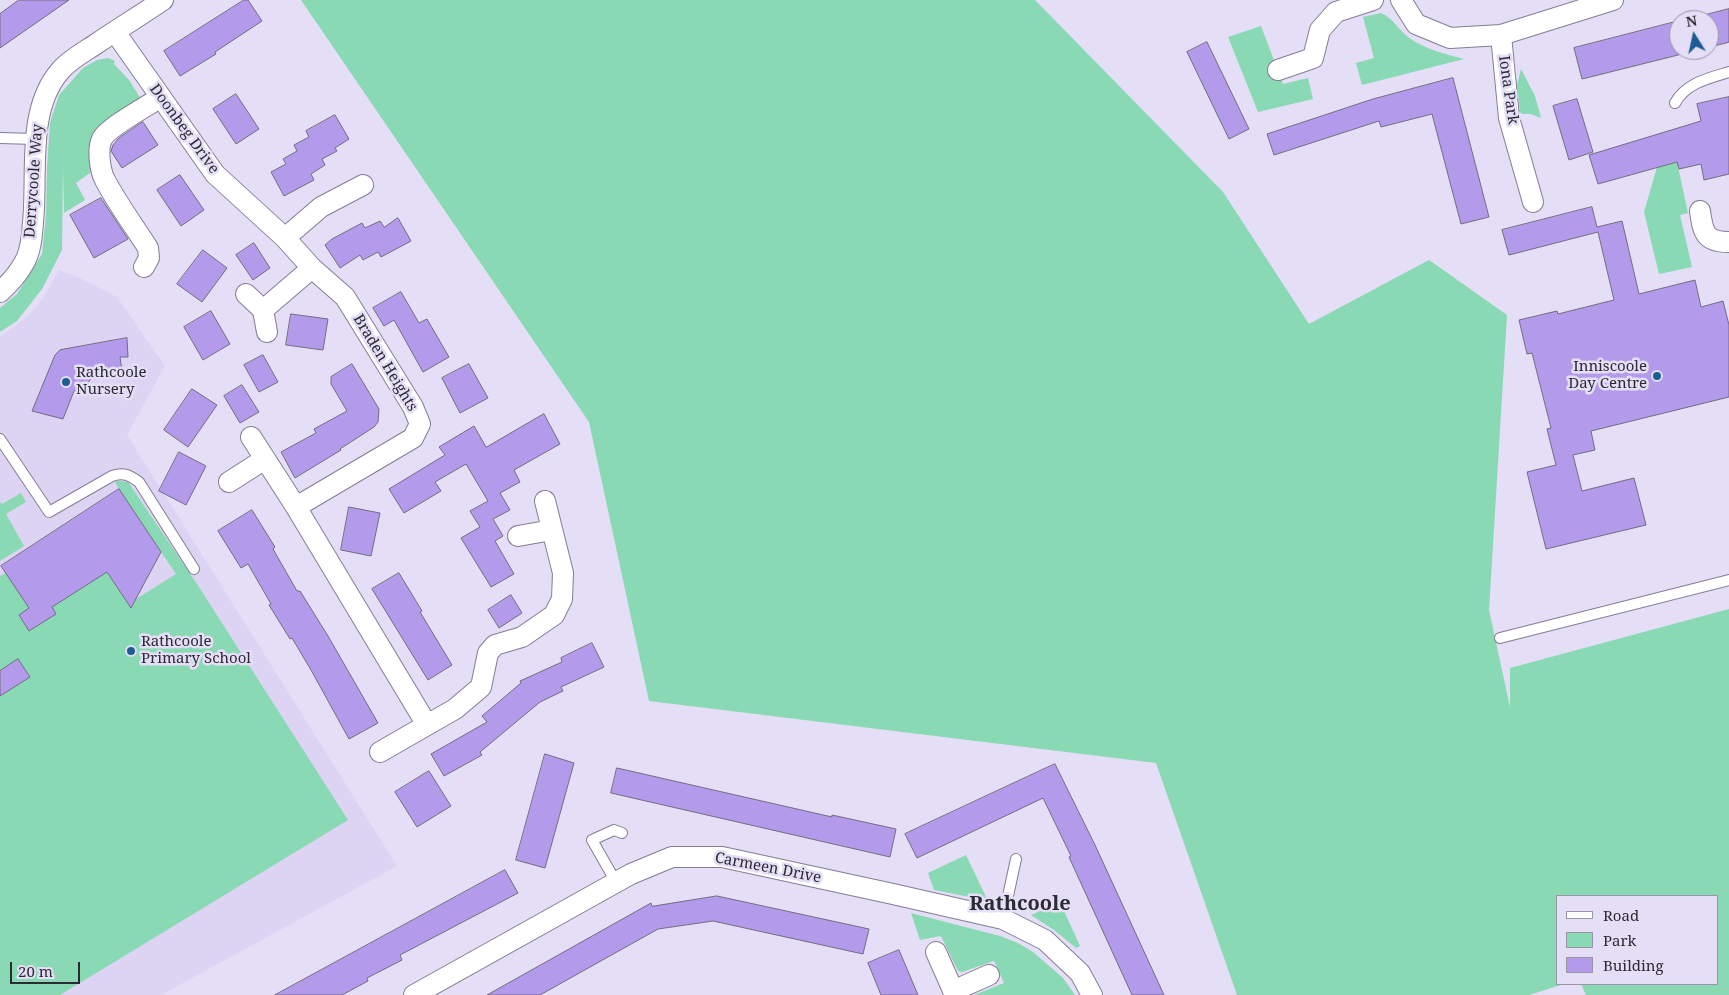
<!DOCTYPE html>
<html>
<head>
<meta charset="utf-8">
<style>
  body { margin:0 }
  #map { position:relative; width:1729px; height:995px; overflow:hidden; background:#e4def6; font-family:"Noto Serif",serif }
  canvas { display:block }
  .legend { position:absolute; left:1556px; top:895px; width:162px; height:90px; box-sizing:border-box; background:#e4def6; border:1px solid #9a96a8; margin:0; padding:6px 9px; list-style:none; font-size:15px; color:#2c2a33 }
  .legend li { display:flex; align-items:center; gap:10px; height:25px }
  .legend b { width:25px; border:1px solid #9a96a8 }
  .north { position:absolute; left:1669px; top:10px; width:50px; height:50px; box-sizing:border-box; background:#e4def6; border:1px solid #9a96a8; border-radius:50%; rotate:350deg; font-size:14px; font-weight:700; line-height:20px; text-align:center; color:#2c2a33 }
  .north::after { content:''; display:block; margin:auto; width:18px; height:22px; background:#1c5e93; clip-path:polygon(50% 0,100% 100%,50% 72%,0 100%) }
  .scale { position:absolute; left:10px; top:962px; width:70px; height:22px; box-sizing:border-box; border:2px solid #2c2a33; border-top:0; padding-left:6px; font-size:15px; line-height:18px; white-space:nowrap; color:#2c2a33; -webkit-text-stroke:4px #e4def6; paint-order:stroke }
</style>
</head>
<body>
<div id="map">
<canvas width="1729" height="995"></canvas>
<ul class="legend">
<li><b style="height:6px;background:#fff"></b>Road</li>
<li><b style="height:14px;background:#89d9b4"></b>Park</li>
<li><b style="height:14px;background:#b49aeb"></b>Building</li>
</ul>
<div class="north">N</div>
<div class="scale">20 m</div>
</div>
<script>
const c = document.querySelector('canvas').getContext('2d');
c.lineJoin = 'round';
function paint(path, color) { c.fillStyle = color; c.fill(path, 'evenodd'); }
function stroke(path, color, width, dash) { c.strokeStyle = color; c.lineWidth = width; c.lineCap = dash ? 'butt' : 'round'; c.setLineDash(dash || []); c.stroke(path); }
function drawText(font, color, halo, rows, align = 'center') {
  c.font = font + ' "Noto Serif",serif'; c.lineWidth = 5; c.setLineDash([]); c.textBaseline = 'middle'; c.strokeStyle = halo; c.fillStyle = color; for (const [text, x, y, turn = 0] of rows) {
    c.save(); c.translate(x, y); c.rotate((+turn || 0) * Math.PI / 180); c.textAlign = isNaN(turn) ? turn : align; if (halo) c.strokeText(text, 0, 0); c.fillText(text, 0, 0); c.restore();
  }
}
const built = new Path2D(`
  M59,270L82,279L117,297L165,366L127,435L397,866L161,995H0V337L24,319L33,311L45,295Z`);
const green = new Path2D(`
  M301,0H1035L1223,192L1309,324L1429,260L1507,315L1489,610L1510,707V668L1729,609V995H1586L1581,984H1718V896H1558V984H1564L1529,995H1237L1156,763L649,701L589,422Z
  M1381,13C1392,17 1399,30 1408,37C1424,49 1445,54 1464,59L1362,85L1356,63L1374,58L1363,17Z
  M1261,26L1283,84L1308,78L1313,99L1258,112L1228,37Z
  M108,58L115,61L114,64L129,80L141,99L94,170L76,183L85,200L64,213L63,169L62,250L42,289L17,321L0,332V308L17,294L42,254L46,216L47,168L50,123L59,95L83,68L97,60Z
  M1521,69L1535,96L1541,118L1531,114H1522L1520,112L1517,85Z
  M1677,162L1688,213L1680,215L1692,267L1659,274L1644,212L1657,167Z
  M118,481L128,482L197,584L348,820L60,995H0V696L30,677L18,660L0,671V576L6,573L29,608L19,615L24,623L29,620L34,628L56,614L52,607L107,572L128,604L176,574L119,489L115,482Z
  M21,493L26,502L6,514L24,546L0,561V502L2,504Z
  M966,855L987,899L985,900L934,890L928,873Z
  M1060,902L1080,946L1076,948L1054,930L1031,915Z
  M911,913L1000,936L1018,943L1033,952L1063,978L1075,995H974L1004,983L994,961L962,972L958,971L941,936L920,940Z`);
const building = new Path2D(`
  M19,0H69L0,48V14Z
  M244,0H248L262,21L215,52L216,54L180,76L164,51Z
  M1729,9V42L1726,43L1709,47V20H1685Z
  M1679,21V50H1698L1582,79L1574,48Z
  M1207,42L1249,129L1229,139L1187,52Z
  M1453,78L1489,217L1461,224L1432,114L1381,127L1379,121L1274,155L1267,134L1373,99Z
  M236,94L259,129L236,144L213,109Z
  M1729,97V174L1704,180L1701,164L1679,169L1677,162L1598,184L1589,155L1701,121L1697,104Z
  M1577,99L1593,152L1569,160L1553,106Z
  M335,115L349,139L335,148L337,151L322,159L325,165L311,174L314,180L284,196L271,172L286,164L283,159L297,151L294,145L309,137L306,131Z
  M143,122L158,145L122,168L111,151L113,145L119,138Z
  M180,175L204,210L181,226L157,190Z
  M101,198L128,239L94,258L70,215Z
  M1592,207L1597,227L1622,221L1639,294L1695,280L1701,307L1723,301L1729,325V397L1591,431L1595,450L1573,455L1582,491L1634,478L1646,525L1546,549L1527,472L1556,465L1547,429L1551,428L1532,353L1527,354L1519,320L1557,311L1558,314L1614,300L1598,232L1509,255L1502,230Z
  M398,218L411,241L381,257L378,252L363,260L360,255L340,268L325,245L332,239L362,223L365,228L380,221L384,227Z
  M254,243L270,268L253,280L236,255Z
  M203,250L227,268L202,302L177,284Z
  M401,292L419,323L427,319L449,357L423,372L394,320L384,326L373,308Z
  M211,311L230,344L203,360L184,327Z
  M291,314L328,319L323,350L286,345Z
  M127,338L128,357H120L122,371L92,377L85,387L74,391L63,419L32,411L55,355L60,350Z
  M263,355L278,382L259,392L244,365Z
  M352,364L379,409L378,422L374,427L340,449L341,450L295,478L281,452L316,433L314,429L347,411L331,384V377Z
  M469,364L488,398L460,413L442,378Z
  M242,385L259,412L240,423L224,396Z
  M192,389L217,405L188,447L164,430Z
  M544,414L560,444L514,470L520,482L500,493L510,510L493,519L503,536L495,541L514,574L491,587L461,538L480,527L470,511L488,501L466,464L435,482L441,491L404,513L389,489L445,455L439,447L474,426L486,447Z
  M179,452L206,466L186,505L159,491Z
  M119,489L161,552L131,608L107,572L52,607L56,614L29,631L19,615L29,608L1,566Z
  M349,507L380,513L371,556L341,550Z
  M252,510L275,547L273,549L297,591H300L328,636L378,723L349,739L311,670L292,638L290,639L269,605L271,604L248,564L241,568L218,531Z
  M399,573L422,611L420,612L452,665L428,680L372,589Z
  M511,595L522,613L499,628L488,610Z
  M592,643L604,667L561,687L563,691L540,702L480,752L482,755L444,776L431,754L487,722L482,716L521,683L520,681L562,662L561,658Z
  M18,659L30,677L0,696V671Z
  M545,754L574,763L545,868L516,860Z
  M1055,764L1095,845L1164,995H1132L1069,857L1071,856L1043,798L917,858L905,834Z
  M617,768L832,817V815L896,829L890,857L611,793Z
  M429,771L451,806L417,827L395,792Z
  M505,870L518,893L400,955L402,960L367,978L368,981L342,995H275Z
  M717,896L869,929L863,954L713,921L658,929L540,995H487L651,903L652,906Z
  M899,950L918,995H881L868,963Z`);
const lane = new Path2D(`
  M1675,103C1686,83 1709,78 1729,72
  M0,138L36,139
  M0,439L49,512L112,476C124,472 129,475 139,482L194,569
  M1500,638L1729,580
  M616,882L592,840L614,830L622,833
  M1003,919L1016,859`);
const street = new Path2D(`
  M1401,0L1416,24L1450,38L1501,35L1613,0
  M115,32L215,174L285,238L312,268L345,297L413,407L420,424L413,438L296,507
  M1501,35L1509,118L1533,202
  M1278,70L1313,58L1320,30L1336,12L1373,0
  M1700,211C1703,233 1705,242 1729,242
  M285,238L321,207L363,185
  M144,267L149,258L148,248C134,226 117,203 105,180C100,171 97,149 102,139C107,128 149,105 161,97
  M0,292C10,283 18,274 24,263C31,251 32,235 33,222C38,175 26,110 60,71C69,60 84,52 96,44C118,29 141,15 163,0
  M246,294L263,310L267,332
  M263,310L312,268
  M251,437L296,507L427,725L380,752
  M229,482L265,459
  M518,536L552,530
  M427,725L455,709L481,687L488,653L495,645L522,637L554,615L562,599L563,573L545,501
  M936,952L955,995
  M953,991L989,975
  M414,995L631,874L672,857H722L893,894L1003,919L1045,940L1080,973L1092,995`);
const markers = [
  [1657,376,5,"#1c5e93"],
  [66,382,5,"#1c5e93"],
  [131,651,5,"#1c5e93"]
];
const streetNames = [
  ["Iona Park",1508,90,82],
  ["Doonbeg Drive",184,129,54],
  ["Derrycoole Way",34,181,-86],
  ["Braden Heights",385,363,59],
  ["Carmeen Drive",768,868,11]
];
const poiNames = [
  ["Inniscoole",1647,367,"right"],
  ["Day Centre",1647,384,"right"],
  ["Rathcoole",76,373],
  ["Nursery",76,390],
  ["Rathcoole",141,642],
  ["Primary School",141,659]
];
const districtNames = [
  ["Rathcoole",1020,904]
];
paint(built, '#ddd4f4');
paint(green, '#89d9b4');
paint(building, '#b49aeb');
stroke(building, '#726c82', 1);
stroke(lane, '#847d94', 12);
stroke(street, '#847d94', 22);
stroke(lane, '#fff', 10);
stroke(street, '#fff', 20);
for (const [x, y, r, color] of markers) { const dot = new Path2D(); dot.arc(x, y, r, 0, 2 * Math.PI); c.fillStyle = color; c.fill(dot); stroke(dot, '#e4def6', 2); }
drawText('15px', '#2c2a33', '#e4def6', streetNames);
drawText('15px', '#2c2a33', '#e4def6', poiNames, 'left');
drawText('bold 20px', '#2c2a33', '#e4def6', districtNames);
</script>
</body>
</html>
